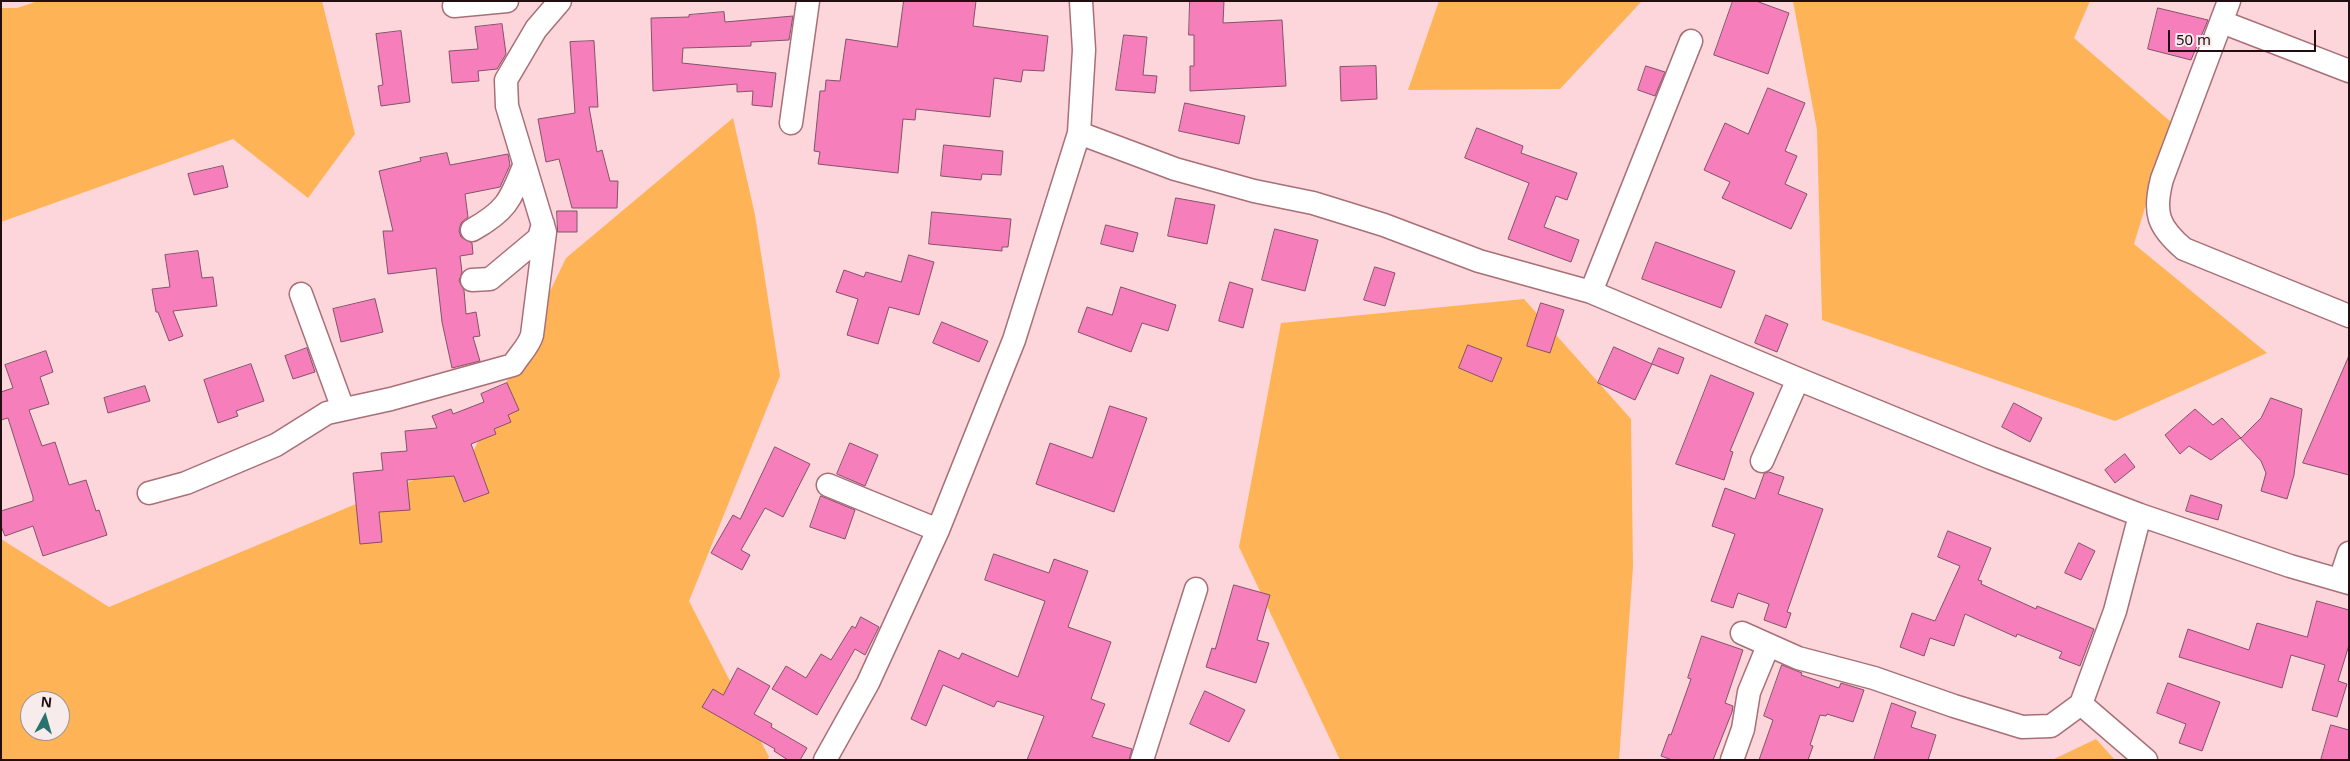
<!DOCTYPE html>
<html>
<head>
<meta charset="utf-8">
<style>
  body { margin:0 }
  #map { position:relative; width:2350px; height:761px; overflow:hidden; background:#fdd6db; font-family:"Noto Sans",sans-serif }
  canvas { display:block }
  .frame { position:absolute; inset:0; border:2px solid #220d11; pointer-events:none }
  .north { position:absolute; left:20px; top:691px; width:50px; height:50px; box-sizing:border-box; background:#f8ebec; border:1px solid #a29294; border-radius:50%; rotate:6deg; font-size:14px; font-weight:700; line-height:20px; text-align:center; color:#220d11 }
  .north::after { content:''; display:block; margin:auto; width:18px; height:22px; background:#29736f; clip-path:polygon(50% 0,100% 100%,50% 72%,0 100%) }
  .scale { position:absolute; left:2168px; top:30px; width:148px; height:22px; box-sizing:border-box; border:2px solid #220d11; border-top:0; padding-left:6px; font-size:15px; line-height:18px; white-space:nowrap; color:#220d11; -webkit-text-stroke:4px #f8ebec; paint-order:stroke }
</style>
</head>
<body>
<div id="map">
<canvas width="2350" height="761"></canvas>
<div class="frame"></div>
<div class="north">N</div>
<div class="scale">50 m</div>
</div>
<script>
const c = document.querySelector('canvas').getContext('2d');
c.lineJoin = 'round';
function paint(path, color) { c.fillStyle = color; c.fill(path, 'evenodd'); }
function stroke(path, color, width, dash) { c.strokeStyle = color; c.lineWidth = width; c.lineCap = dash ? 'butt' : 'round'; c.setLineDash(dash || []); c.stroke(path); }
const green = new Path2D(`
  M38,1H322L355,134L308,198L233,139L1,222V8H17Z
  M1439,1H1642L1560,89L1408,90Z
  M1793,1H2090L2074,38L2171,122L2134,244L2267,353L2115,421L1822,320L1817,130Z
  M733,118L755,215L780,376L689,601L769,757L767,760H1V539L109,607L471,456L566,258ZM30,701H60V731H30Z
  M1524,299L1631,419L1633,567L1619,760H1340L1239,547L1281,323Z
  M2096,739L2115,760H2052Z`);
const building = new Path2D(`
  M904,1H976L973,26L1048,36L1044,71L1023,70L1021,82L994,78L990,117L916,109L915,120L903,119L898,173L818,164L820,152L814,151L820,91H825L826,80L840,81L846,39L897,47Z
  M1190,1H1224L1223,23L1282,20L1286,86L1190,91V66H1194V35H1189Z
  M1733,1H1756L1789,13L1768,74L1714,55Z
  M2158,8L2208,20L2191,60L2148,49Z
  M724,12L725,22L793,16L789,40L751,42V46L683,48L682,63L776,73L772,107L752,105L753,91L737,92V84L653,91L651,18L689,17V15Z
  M502,24L506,54L497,69L478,71L479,81L452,83L449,51L478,49L475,27Z
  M401,31L410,102L381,106L378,86L383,85L376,34Z
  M1124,35L1147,37L1143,75L1157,76L1155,93L1116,90Z
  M594,41L598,107H589L597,152L602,150L610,181H618L617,208H572L559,159L546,162L538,119L575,113L570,42Z
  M1376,66L1377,99L1341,101L1340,67Z
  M1646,66L1665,72L1655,96L1638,90Z
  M1768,88L1805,103L1785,151L1797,156L1785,184L1807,194L1791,229L1722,198L1730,182L1704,170L1725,123L1748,134Z
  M1185,103L1245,116L1239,144L1179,131Z
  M1477,128L1523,146L1521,153L1577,173L1567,200L1556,196L1544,227L1579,240L1571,262L1508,239L1529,183L1465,158Z
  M944,145L1003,151L1001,175L982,174L981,180L941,176Z
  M447,153L450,165L508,154L510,165L500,187L465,194L468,217L461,223L459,231L461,237L472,243L473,254L460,256L462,272L459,281L464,290L466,314L476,312L480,336L473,337L480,361L452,368L442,322L436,268L388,274L383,231H393L379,171L421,161L420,158Z
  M223,166L228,187L194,195L188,174Z
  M1176,198L1215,205L1207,244L1168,236Z
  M557,211H577V232H558Z
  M932,212L1011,219L1008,247H1002V251L929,244Z
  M1106,225L1138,233L1133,252L1101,244Z
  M1275,229L1318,240L1305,291L1262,280Z
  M1656,242L1735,271L1721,308L1642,279Z
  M198,251L202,278L213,277L217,306L173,311L183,336L169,341L158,312H156L152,289L170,287L165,255Z
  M909,255L934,262L919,315L889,307L878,344L847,335L858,299L836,292L844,270L864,277L866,272L901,282Z
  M1375,267L1395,273L1385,306L1364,300Z
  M1230,282L1253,289L1243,328L1219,321Z
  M1121,287L1176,305L1168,331L1142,323L1131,352L1078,332L1087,307L1112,315Z
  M375,299L383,332L341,342L333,309Z
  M1541,303L1564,310L1550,353L1527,346Z
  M1766,315L1788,324L1777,352L1755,343Z
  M942,322L988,341L979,362L933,343Z
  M1468,345L1502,358L1492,382L1459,368Z
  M1614,347L1652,364L1635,400L1598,383Z
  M307,348L315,372L293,379L285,356Z
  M1659,348L1684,358L1678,374L1652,364Z
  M46,351L53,372L40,377L49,404L29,410L42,446L55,442L69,485L86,480L96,511L99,510L107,535L43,556L33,526L5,536L1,526V511L33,501V497L8,418L1,420V392L13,388L5,365Z
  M2349,356V475L2303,463Z
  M251,364L264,401L236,411L238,416L218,423L204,380Z
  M1711,375L1754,393L1730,451L1733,452L1724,480L1676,464Z
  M507,383L519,410L508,415L511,422L494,429L496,434L471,444L489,493L464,502L454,476L407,480L410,510L379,512L382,542L360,544L353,473L383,470L381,453L407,451L405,431L437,428L432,416L451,409L453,414L484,402L481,394Z
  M145,386L150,401L108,413L104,398Z
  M2271,398L2302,409L2294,475L2287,499L2261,491L2266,473L2261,461L2240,438L2211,460L2189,446L2180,454L2165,435L2195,409L2213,425L2222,418L2241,438L2261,418Z
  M2014,403L2042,418L2030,442L2002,427Z
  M1110,406L1147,418L1114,512L1036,484L1050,443L1092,458Z
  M850,443L878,455L865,486L837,474Z
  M775,447L810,464L783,517L765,508L741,550L750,555L742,570L711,553L733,515L740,519Z
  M2125,454L2135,467L2115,483L2105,470Z
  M1769,472L1784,477L1778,494L1823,509L1787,612L1791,613L1786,628L1764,620L1769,604L1738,593L1733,608L1711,601L1735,534L1712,526L1725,488L1755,499L1764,474Z
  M2191,495L2222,505L2218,520L2186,511Z
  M821,496L855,510L845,539L810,527Z
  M1948,531L1991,548L1978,580L1982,581L1981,584L2036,609L2037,606L2094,629L2080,666L2059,658L2062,652L2017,634L2016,637L1965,614L1954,646L1930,638L1924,656L1900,647L1912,613L1935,621L1960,566L1938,557Z
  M2079,543L2095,551L2081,580L2065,573Z
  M994,554L1049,573L1054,559L1088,571L1068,627L1111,642L1091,699L1105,704L1092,737L1132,749L1129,760H1027L1044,716L997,701L994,707L943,685L926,726L911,719L939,650L959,659L962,653L1018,677L1045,601L985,580Z
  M1234,585L1270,595L1257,640L1269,643L1256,683L1206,667L1212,648L1215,649Z
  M2317,601L2349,610V645L2338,681L2347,684L2337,717L2312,710L2325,665L2291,655L2282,688L2179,657L2188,629L2249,650L2257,623L2307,637Z
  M861,617L879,627L865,655L855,649L817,715L772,689L786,666L806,678L821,654L831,660L852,626L855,628Z
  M1702,636L1743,650L1725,703L1733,706L1732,712L1713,760H1672L1661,756L1669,734L1671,735L1691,679L1688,678Z
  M1782,665L1802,673L1801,675L1839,688L1841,683L1864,690L1853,722L1827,714L1826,716L1820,715L1810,745L1813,746L1808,760H1759L1773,720L1764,716Z
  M738,668L770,686L754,714L772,724L771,727L807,748L800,760H788L774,751L775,749L702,707L713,689L723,695Z
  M2168,683L2220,702L2202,751L2179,743L2186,724L2157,713Z
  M1205,691L1245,710L1229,742L1190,724Z
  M1892,703L1916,712L1911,727L1936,735L1928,760H1874Z
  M2331,725L2349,730V760H2321Z`);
const street = new Path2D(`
  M2229,1L2162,179C2153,213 2158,227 2184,249L2349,316
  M454,6L507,1
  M2222,22L2349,71
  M791,123L808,1
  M1079,133L1175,169L1254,191L1313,203L1384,225L1479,261L1591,292L1798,379L1991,458L2140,515L2290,566L2349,583
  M472,230C506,211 510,201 524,166
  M472,280L490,279L539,238L543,224
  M1591,292L1691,41
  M301,294L343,409
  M1762,461L1798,379
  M828,485L938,530
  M149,493L186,483L276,445L327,413L391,399L513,365C519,355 529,346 532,335L545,232L507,106L506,80L536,29L560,1
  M2340,580L2349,553
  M1742,633L1798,658L1874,678L1954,706L2022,727L2051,726L2081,704L2115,611L2140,515
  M2081,704L2146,760
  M825,760L868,683L938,530L1014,340L1079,133L1084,50L1081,1
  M1142,760L1196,589
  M1732,760L1743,729L1749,692L1768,646`);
paint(green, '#feb456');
paint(building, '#f67ebb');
stroke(building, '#835269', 1);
stroke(street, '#a86f77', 25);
stroke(street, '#fff', 22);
</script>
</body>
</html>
